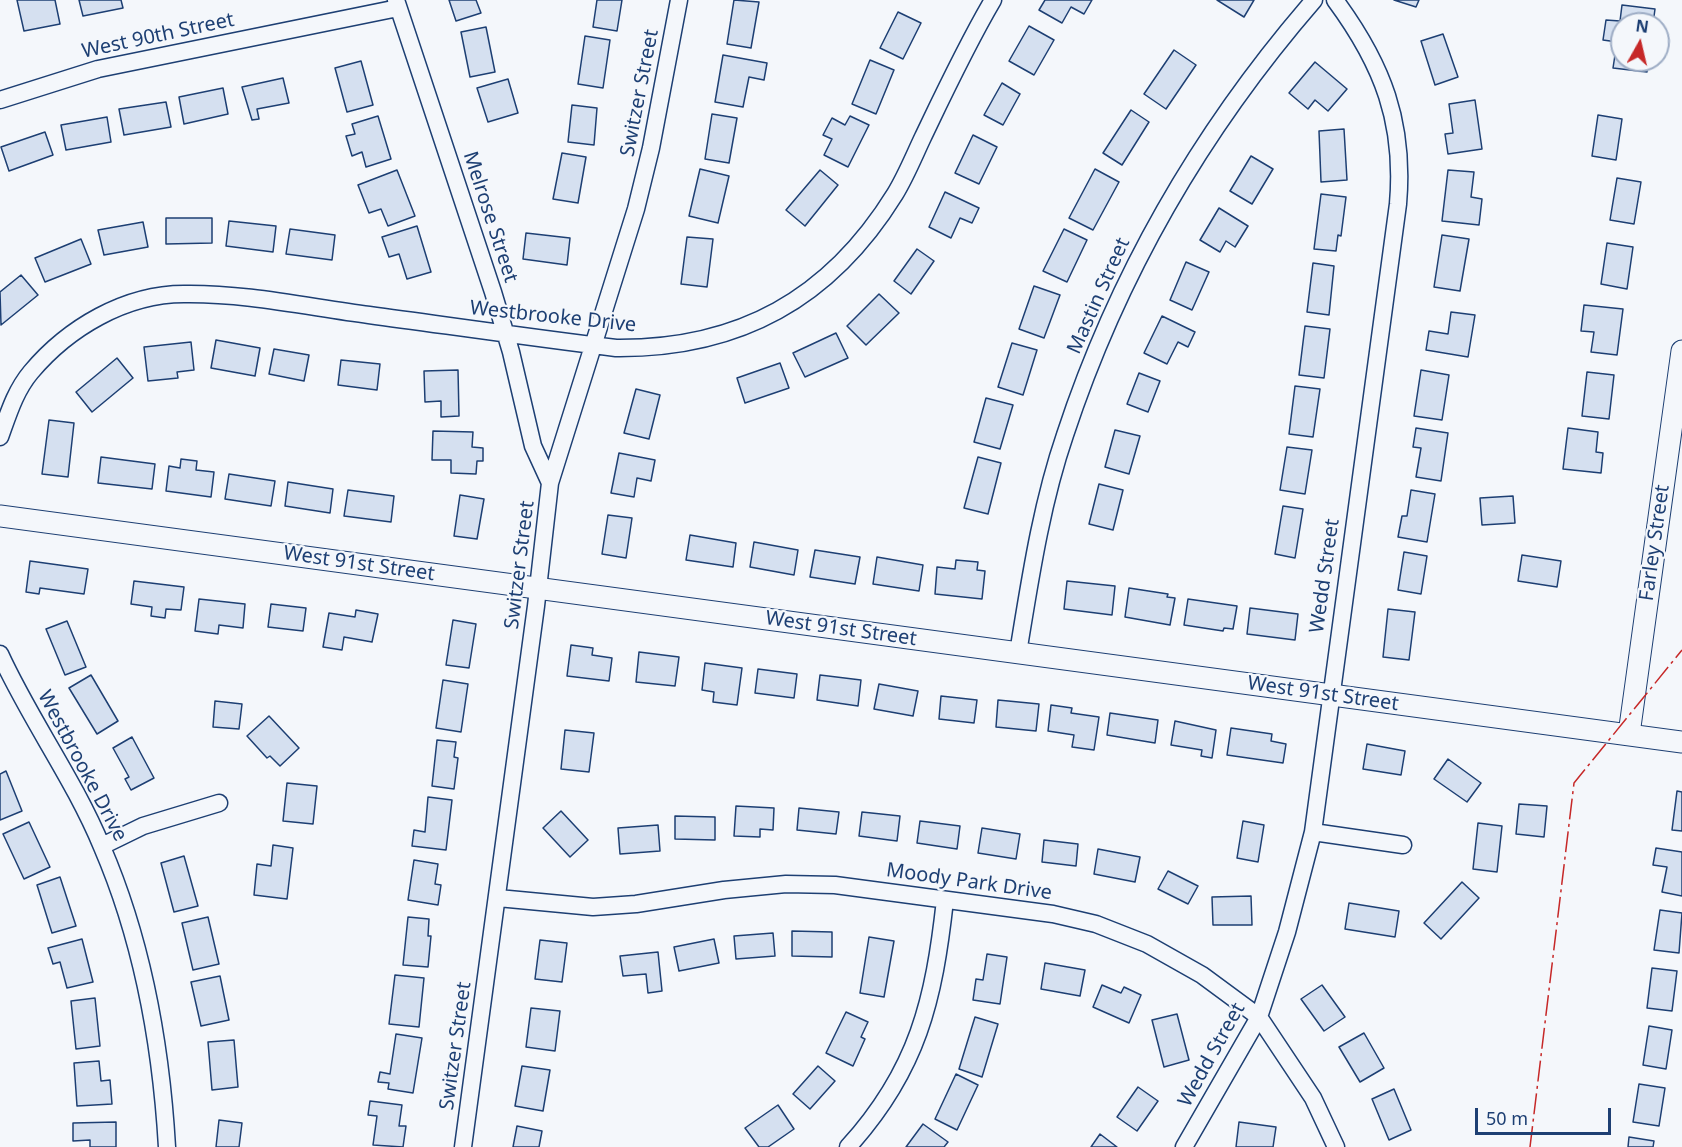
<!DOCTYPE html>
<html>
<head>
<meta charset="utf-8">
<style>
  body { margin:0 }
  #map { position:relative; width:1682px; height:1147px; overflow:hidden; background:#f4f7fb; font-family:"Noto Sans",sans-serif }
  canvas { display:block }
  .north { position:absolute; left:1610px; top:12px; width:60px; height:60px; box-sizing:border-box; background:#f4f7fb; border:2px solid #9eadc5; border-radius:50%; rotate:8deg; font-size:16px; font-weight:700; line-height:24px; text-align:center; color:#1d3f73 }
  .north::after { content:''; display:block; margin:auto; width:21px; height:27px; background:#c62828; clip-path:polygon(50% 0,100% 100%,50% 72%,0 100%) }
  .scale { position:absolute; left:1475px; top:1108px; width:136px; height:27px; box-sizing:border-box; border:3px solid #1d3f73; border-top:0; padding-left:8px; font-size:18px; line-height:21px; white-space:nowrap; color:#1d3f73; -webkit-text-stroke:4px #f4f7fb; paint-order:stroke }
</style>
</head>
<body>
<div id="map">
<canvas width="1682" height="1147"></canvas>
<div class="north">N</div>
<div class="scale">50 m</div>
</div>
<script>
const c = document.querySelector('canvas').getContext('2d');
c.lineJoin = 'round';
function paint(path, color) { c.fillStyle = color; c.fill(path, 'evenodd'); }
function stroke(path, color, width, dash) { c.strokeStyle = color; c.lineWidth = width; c.lineCap = dash ? 'butt' : 'round'; c.setLineDash(dash || []); c.stroke(path); }
function drawText(font, color, halo, rows, align = 'center') {
  c.font = font + ' "Noto Sans",sans-serif'; c.lineWidth = 4.5; c.setLineDash([]); c.textBaseline = 'middle'; c.strokeStyle = halo; c.fillStyle = color; for (const [text, x, y, turn = 0] of rows) {
    c.save(); c.translate(x, y); c.rotate((+turn || 0) * Math.PI / 180); c.textAlign = isNaN(turn) ? turn : align; if (halo) c.strokeText(text, 0, 0); c.fillText(text, 0, 0); c.restore();
  }
}
const building = new Path2D(`
  M17,0H55L60,24L24,31Z
  M79,0H121L123,8L83,16Z
  M449,0H476L481,13L456,21Z
  M597,0H622L617,31L593,27Z
  M734,0L759,2L751,48L727,44Z
  M1045,0H1092L1084,14L1071,7L1062,23L1039,10Z
  M1217,0H1254L1244,17Z
  M1394,0H1419L1416,7Z
  M1622,5L1655,9L1653,24H1622V60H1648L1647,72L1613,68L1617,42L1603,40L1606,20L1620,21Z
  M898,12L921,23L903,59L880,48Z
  M1029,26L1054,40L1034,75L1009,61Z
  M486,27L495,72L470,77L461,32Z
  M1443,34L1458,77L1435,85L1421,41Z
  M585,36L610,40L603,88L578,84Z
  M1174,50L1196,65L1166,109L1144,94Z
  M723,55L767,63L764,80L749,77L743,107L715,102Z
  M870,60L894,70L876,114L852,104Z
  M361,61L373,105L347,112L335,68Z
  M1315,62L1347,89L1328,111L1315,100L1308,109L1289,93Z
  M283,78L289,103L257,109L259,119L252,120L242,87Z
  M508,79L518,113L488,122L477,88Z
  M1002,83L1020,94L1003,125L984,115Z
  M223,88L228,114L184,124L179,97Z
  M1475,100L1482,149L1448,154L1445,134L1453,133L1449,104Z
  M166,102L171,127L124,135L119,109Z
  M572,105L597,108L594,145L568,142Z
  M1131,110L1149,122L1122,165L1103,153Z
  M712,114L737,118L729,163L705,159Z
  M1598,115L1622,119L1616,160L1592,156Z
  M378,116L391,159L366,167L362,152L352,156L346,136L355,134L352,124Z
  M850,116L869,125L848,167L824,155L832,139L823,135L832,118L845,125Z
  M107,117L111,142L66,150L61,125Z
  M1344,129L1347,180L1321,182L1319,131Z
  M45,132L53,155L9,171L1,147Z
  M973,135L997,147L979,184L955,173Z
  M562,153L586,157L578,203L553,199Z
  M1251,156L1273,169L1252,204L1230,191Z
  M700,169L729,176L718,223L689,216Z
  M1095,169L1119,182L1093,230L1069,218Z
  M397,170L415,216L388,226L381,209L369,213L358,185Z
  M820,170L838,185L805,226L786,210Z
  M1448,170L1474,172L1471,197L1482,199L1479,225L1442,221Z
  M1617,178L1641,182L1634,224L1610,220Z
  M945,192L979,208L972,223L960,218L951,238L929,227Z
  M1321,194L1346,197L1341,236L1338,235L1336,251L1314,249Z
  M1219,208L1248,226L1235,247L1226,241L1220,252L1200,240Z
  M166,218H212V243L166,244Z
  M229,221L276,226L273,252L226,246Z
  M143,222L148,247L104,255L98,230Z
  M417,226L431,272L407,279L399,254L389,257L382,237Z
  M290,229L335,235L332,260L286,254Z
  M1064,229L1087,240L1067,282L1043,271Z
  M526,233L570,238L567,265L523,259Z
  M1442,235L1469,239L1460,291L1434,287Z
  M687,237L713,239L707,287L681,284Z
  M81,239L91,264L45,282L35,258Z
  M1607,243L1633,247L1627,289L1601,284Z
  M917,249L934,261L911,294L894,281Z
  M1186,262L1209,272L1192,310L1170,300Z
  M1313,263L1334,266L1329,315L1307,312Z
  M21,275L38,295L1,325L0,292Z
  M1034,286L1060,295L1044,338L1019,329Z
  M879,294L899,313L866,345L847,326Z
  M1584,305L1623,309L1617,355L1591,352L1594,332L1581,331Z
  M1451,312L1475,315L1468,357L1426,350L1429,331L1448,334Z
  M1162,316L1195,332L1188,347L1178,342L1167,364L1144,353Z
  M1305,326L1330,329L1324,378L1299,375Z
  M836,333L848,358L805,377L793,353Z
  M216,340L260,348L255,376L211,368Z
  M191,342L194,370L177,372L178,378L148,381L144,347Z
  M1012,343L1037,350L1023,395L998,387Z
  M274,349L309,355L304,381L269,374Z
  M117,358L133,378L92,412L76,392Z
  M341,360L380,364L377,390L338,385Z
  M780,363L789,388L745,403L737,378Z
  M458,370L459,416L441,417V401L425,402L424,371Z
  M1421,370L1449,375L1442,420L1414,416Z
  M1587,372L1614,375L1609,419L1582,416Z
  M1139,373L1160,381L1148,412L1127,404Z
  M1295,386L1320,389L1313,437L1289,434Z
  M636,389L660,395L649,439L624,433Z
  M986,398L1013,405L1000,449L974,442Z
  M49,420L74,423L68,477L42,474Z
  M1416,428L1448,433L1441,481L1416,477L1421,448L1413,447Z
  M1568,428L1598,432L1596,452L1603,453L1601,473L1563,469Z
  M1115,430L1140,436L1129,474L1105,467Z
  M433,431L473,432L472,447L483,448V461H477L476,474L451,473V460H432Z
  M1287,447L1312,450L1305,494L1280,490Z
  M619,453L655,460L651,481L637,478L634,497L611,493Z
  M101,457L155,464L152,489L98,483Z
  M978,457L1001,463L988,514L964,508Z
  M181,459L197,461L196,470L214,472L211,497L166,491L169,466L180,468Z
  M229,474L275,481L271,506L225,499Z
  M288,482L333,489L330,513L285,506Z
  M1099,484L1123,490L1113,530L1089,524Z
  M348,490L394,496L391,522L344,516Z
  M1411,490L1435,494L1427,542L1398,537L1402,516H1407Z
  M460,495L484,499L477,539L454,536Z
  M1513,496L1515,523L1482,525L1480,498Z
  M1283,506L1303,509L1295,558L1275,554Z
  M608,515L632,518L626,558L602,554Z
  M690,535L736,543L733,567L686,560Z
  M754,542L798,550L794,575L750,567Z
  M815,550L860,557L855,584L810,577Z
  M1404,552L1427,556L1421,594L1398,590Z
  M1522,555L1561,561L1557,587L1518,581Z
  M877,557L923,565L919,591L873,584Z
  M956,560L978,562L977,570L985,571L982,599L935,594L937,567L955,569Z
  M30,561L88,569L84,594L40,588L39,594L26,592Z
  M134,581L184,587L181,610L166,609L165,618L151,616L152,607L131,604Z
  M1067,581L1115,586L1112,615L1064,609Z
  M1129,588L1168,594L1167,597L1175,598L1170,625L1125,617Z
  M199,599L245,604L243,628L219,625L218,634L195,631Z
  M1188,599L1237,606L1233,629L1224,628L1223,631L1184,625Z
  M271,604L306,608L303,631L268,627Z
  M1250,608L1298,614L1295,640L1247,634Z
  M1388,609L1415,612L1409,660L1383,657Z
  M356,610L378,614L372,642L344,637L342,650L323,647L329,613L355,617Z
  M453,620L476,624L469,668L446,665Z
  M67,621L86,667L65,675L46,629Z
  M571,645L593,648L592,655L612,658L609,681L567,676Z
  M639,652L679,657L675,686L636,682Z
  M705,663L742,668L737,705L713,702L714,692L702,690Z
  M758,669L797,674L794,698L755,693Z
  M91,675L118,721L97,734L69,688Z
  M820,675L861,680L858,706L817,700Z
  M443,680L468,684L461,732L436,728Z
  M879,684L918,691L913,716L874,709Z
  M941,696L977,700L974,723L939,719Z
  M998,700L1039,704L1036,731L996,727Z
  M215,701L242,704L239,729L213,727Z
  M1051,705L1072,708L1071,713L1099,717L1094,750L1072,747L1074,735L1048,731Z
  M1110,713L1158,720L1155,743L1107,735Z
  M269,716L299,748L280,766L270,756L267,758L247,736Z
  M1175,721L1216,730L1212,758L1201,756L1202,750L1171,745Z
  M1231,728L1272,734L1271,741L1286,744L1283,763L1227,755Z
  M565,730L594,733L589,772L561,769Z
  M132,737L154,778L131,790L125,779L129,777L113,748Z
  M437,740L456,742L454,757L458,758L454,789L432,786Z
  M1367,744L1405,751L1401,775L1363,769Z
  M1448,759L1481,783L1467,802L1434,779Z
  M6,771L22,811L0,820V774Z
  M287,783L317,786L313,824L283,821Z
  M1677,791L1682,792V831L1672,830Z
  M428,797L452,800L446,850L412,846L414,830L425,832Z
  M1519,804L1547,806L1544,837L1516,834Z
  M736,806L774,808L773,830L760,829V837L734,836Z
  M799,808L839,812L836,834L797,830Z
  M561,811L588,840L570,857L543,828Z
  M862,812L900,816L897,841L859,836Z
  M675,816L715,817V840L675,839Z
  M920,821L960,826L957,849L917,843Z
  M1243,821L1264,825L1258,862L1237,858Z
  M29,822L50,867L24,879L3,834Z
  M1478,823L1502,826L1497,872L1473,869Z
  M658,825L660,851L620,854L618,828Z
  M982,828L1020,834L1016,859L978,853Z
  M1044,840L1078,844L1076,866L1042,862Z
  M273,845L293,848L287,899L254,895L257,864L271,866Z
  M1656,848L1682,852V896L1662,892L1667,867L1653,865Z
  M1098,849L1140,857L1135,882L1094,874Z
  M184,856L198,906L174,912L161,863Z
  M414,860L438,864L435,884L441,885L438,905L408,900Z
  M1168,871L1198,886L1188,904L1158,889Z
  M60,877L76,926L52,933L37,885Z
  M1462,882L1479,898L1441,939L1424,923Z
  M1251,896L1252,925H1213L1212,897Z
  M1349,903L1399,911L1395,937L1345,929Z
  M1660,910L1682,913L1679,953L1654,950Z
  M208,917L219,964L193,970L182,923Z
  M408,917L429,919L428,936H431L428,967L403,965Z
  M792,931L832,932V957L792,956Z
  M773,933L775,956L736,959L734,936Z
  M869,937L894,941L884,997L860,993Z
  M82,939L93,982L67,988L60,962L53,964L48,948Z
  M714,939L719,963L679,971L674,947Z
  M540,940L567,943L562,982L535,979Z
  M658,952L662,991L648,993L646,974L623,976L620,956Z
  M987,954L1007,957L1000,1004L973,1000L976,979L983,980Z
  M1045,963L1085,970L1080,996L1041,989Z
  M1652,968L1677,971L1672,1011L1647,1008Z
  M395,975L424,978L419,1027L389,1024Z
  M220,976L229,1020L201,1026L191,982Z
  M1102,985L1121,993L1124,987L1141,995L1129,1023L1093,1007Z
  M1322,985L1345,1017L1324,1031L1301,999Z
  M95,998L100,1046L76,1049L71,1001Z
  M531,1008L560,1011L555,1051L526,1047Z
  M846,1012L868,1022L861,1037L865,1039L853,1066L826,1053Z
  M1177,1014L1189,1060L1164,1067L1152,1020Z
  M975,1017L998,1024L982,1077L959,1069Z
  M1649,1026L1672,1030L1666,1069L1643,1065Z
  M1364,1033L1384,1068L1360,1082L1339,1047Z
  M396,1034L422,1038L413,1093L388,1089L389,1083L378,1082L380,1072L390,1074Z
  M234,1040L238,1087L212,1090L208,1042Z
  M99,1061L101,1081L110,1080L112,1104L77,1106L74,1063Z
  M522,1066L550,1070L543,1111L515,1106Z
  M818,1066L835,1081L810,1109L793,1094Z
  M956,1074L978,1085L957,1130L935,1119Z
  M1639,1084L1665,1088L1659,1126L1633,1122Z
  M1138,1087L1158,1101L1137,1131L1117,1117Z
  M1394,1089L1411,1130L1389,1140L1372,1099Z
  M370,1101L402,1105L399,1126H406L403,1147L373,1145L377,1116L368,1115Z
  M778,1105L794,1129L768,1147H759L745,1128Z
  M219,1120L242,1123L239,1147H216Z
  M116,1122V1147H90V1140L73,1141V1123Z
  M1239,1122L1276,1127L1273,1147H1236Z
  M923,1124L948,1142L944,1147H906Z
  M517,1126L542,1131L539,1147H513Z
  M1100,1134L1117,1147H1091Z
  M1629,1137L1654,1141L1653,1147H1628Z`);
const minor = new Path2D(`
  M396,0L493,292L511,352L533,446L550,483
  M0,100L98,69L398,8
  M0,437C8,415 15,391 31,372C68,328 125,294 184,294C245,293 308,307 369,315C451,326 534,338 616,348C739,349 830,299 895,194C906,176 914,156 923,137C945,91 967,44 993,0
  M1018,653C1030,580 1041,505 1065,435C1118,274 1203,128 1314,0
  M0,654C30,720 74,779 102,847C143,942 161,1044 167,1147
  M1313,832L1403,845
  M102,846L143,826L219,803
  M498,898L593,907L636,904L724,890L786,884L835,885L1053,914L1096,924L1147,944L1202,975L1259,1017L1313,1098L1336,1147
  M463,1147L536,606L550,483L636,209L651,148L679,0
  M848,1147C918,1070 934,1000 945,900
  M1184,1147L1259,1017L1287,932L1313,832L1398,204C1405,123 1383,65 1335,0`);
const tertiary = new Path2D(`
  M0,516L1682,742
  M1629,734L1682,351`);
const power = new Path2D(`
  M1530,1147L1574,783L1682,650`);
const streetNames = [
  ["West 90th Street",158,36,-12],
  ["Switzer Street",640,93,-79],
  ["Melrose Street",490,217,72],
  ["Mastin Street",1099,296,-66],
  ["Westbrooke Drive",553,317,6],
  ["Farley Street",1655,543,-82],
  ["West 91st Street",359,564,8],
  ["Switzer Street",520,565,-83],
  ["Wedd Street",1325,576,-82],
  ["West 91st Street",841,629,8],
  ["West 91st Street",1323,694,8],
  ["Westbrooke Drive",82,766,62],
  ["Moody Park Drive",969,882,8],
  ["Switzer Street",456,1046,-82],
  ["Wedd Street",1212,1055,-61]
];
paint(building, '#d5e0f0');
stroke(building, '#1d3f73', 1.5);
stroke(minor, '#1d3f73', 19);
stroke(tertiary, '#1d3f73', 23);
stroke(minor, '#f4f7fb', 16);
stroke(tertiary, '#f4f7fb', 21);
stroke(power, '#c62828', 1.5, [21, 4.5, 3, 4.5]);
drawText('20px', '#1d3f73', '#f4f7fb', streetNames);
</script>
</body>
</html>
